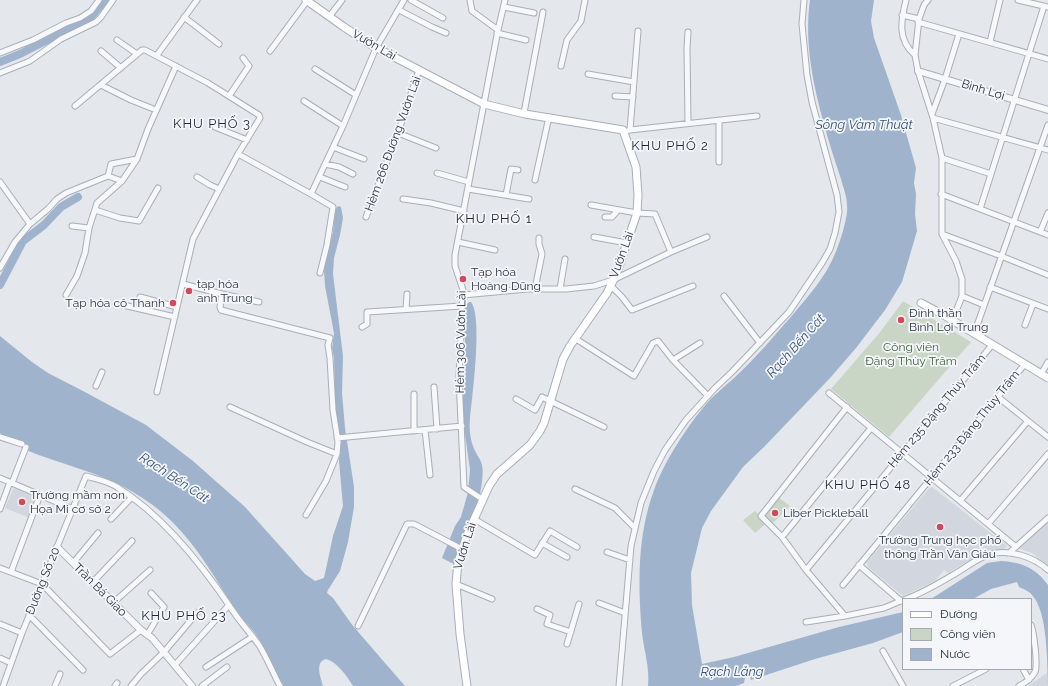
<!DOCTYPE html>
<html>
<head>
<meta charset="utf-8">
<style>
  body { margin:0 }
  #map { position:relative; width:1048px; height:686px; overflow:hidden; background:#e4e7ec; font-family:Raleway,sans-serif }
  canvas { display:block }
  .legend { position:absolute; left:902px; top:598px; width:130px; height:72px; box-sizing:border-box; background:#f4f6f9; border:1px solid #a4a8b1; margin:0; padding:5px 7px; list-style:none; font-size:12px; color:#2b3445 }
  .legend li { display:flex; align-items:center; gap:8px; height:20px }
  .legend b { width:20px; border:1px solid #a4a8b1 }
</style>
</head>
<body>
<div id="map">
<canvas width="1048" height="686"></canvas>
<ul class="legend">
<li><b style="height:5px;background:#fff"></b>Đường</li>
<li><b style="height:11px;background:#c9d6c5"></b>Công viên</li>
<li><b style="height:11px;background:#9fb4cc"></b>Nước</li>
</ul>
</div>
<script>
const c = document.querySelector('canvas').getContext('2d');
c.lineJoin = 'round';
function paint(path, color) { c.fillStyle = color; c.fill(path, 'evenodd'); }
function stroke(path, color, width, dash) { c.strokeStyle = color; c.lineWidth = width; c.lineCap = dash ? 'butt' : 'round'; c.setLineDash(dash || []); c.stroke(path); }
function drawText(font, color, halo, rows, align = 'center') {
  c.font = font + ' Raleway,sans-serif'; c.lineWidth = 3.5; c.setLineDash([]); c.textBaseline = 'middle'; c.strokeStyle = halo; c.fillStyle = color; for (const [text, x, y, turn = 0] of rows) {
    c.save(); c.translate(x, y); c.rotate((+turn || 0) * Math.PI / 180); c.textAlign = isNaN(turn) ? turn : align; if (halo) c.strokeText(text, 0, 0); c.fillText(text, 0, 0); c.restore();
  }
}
const built = new Path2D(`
  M931,486L1007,546L1005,548L988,552L974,558L948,573L944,570L935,581L903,596L868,567L867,562Z
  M16,487L39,495L30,518L5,508L13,489Z
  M1048,522V565L1032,553L1018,548Z
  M1047,673L1048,686H1028L1038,679Z`);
const green = new Path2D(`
  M903,301L971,342L889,437L831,389L881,331Z
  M778,497L790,506L772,524L769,521L755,533L743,520L755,511L761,516L765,515Z`);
const water = new Path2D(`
  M810,0H874L871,21L874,38L901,115L916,168L914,183L916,194L915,214L917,231L902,282L885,310L856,348L831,377L765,446L743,467L711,511L702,528L691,573L692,605L702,664L734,657L839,627L903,612V632L873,643L815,659L751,680L749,676L745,678L744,683L736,686H648C650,668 644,651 642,633C638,585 637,536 654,490C664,462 688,425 707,403C715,394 724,387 733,379C755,359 775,335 795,312C806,299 818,285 827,270C834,258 839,244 843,231C845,222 848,214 847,205C847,196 843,187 841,179C835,161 829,143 824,124C813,84 804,42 810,0Z
  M339,206L341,207L343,218L340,235L334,258L333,274L343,356L342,393L345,428L354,487V507L348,542L340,571L328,590L327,593L333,598L353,626L405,686H353C347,676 337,662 326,659C314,662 321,678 323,686H282C273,668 266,649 254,632C249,626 243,620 238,614C203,559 182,517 122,486C93,471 61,464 31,452C20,447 10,440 0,433V336L32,362L48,373L83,391L146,425L193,461L245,507L305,574L315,581L324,578L333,536L343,506L339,461L340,445L335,402L334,358L332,348L334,333L325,286L324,271L326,258L333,232L335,210L337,207Z
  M469,302H471C483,317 472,398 470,419C469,428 470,438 473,446C475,453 481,459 482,465C484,473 481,490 479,499C475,521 464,543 456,565L442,558L455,526L461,517L468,492L470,470L462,413L465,368V306Z
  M1001,561C1021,562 1036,568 1048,585V686C1047,662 1048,612 1032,595C1029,591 1023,589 1019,587L1017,582L991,589L973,599H931L987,563Z`);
const river = new Path2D(`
  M0,62L20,54L90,18L105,0
  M0,285L23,241L44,225L61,207L78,197`);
const minor = new Path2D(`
  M411,0L443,18
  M470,0L472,11L498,30
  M906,0C901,20 897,40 915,55
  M928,0L924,5L919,19L915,55L918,71L933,118L942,158V234L956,261L962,279V296L957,309L950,319
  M1018,0L1048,7
  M504,7L534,13
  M399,10L432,27L446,33
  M902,15L919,19
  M184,17L219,44
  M329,17L342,0
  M918,22L1048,59
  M497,33L526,40
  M117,40L137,54
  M990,42L1000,0
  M101,51L121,68
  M270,51L307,1
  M0,53L33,40L66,23L80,18L91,11L99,0
  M157,55L197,0
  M561,66L567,40L581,21L585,0
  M315,69L356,95
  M0,73L30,61L61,39L96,22L101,17L113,0
  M588,74L634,82
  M101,85L131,100L156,110
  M229,96L249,66L243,58
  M615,96L633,97
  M304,101L343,126
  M75,106L142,50H145L208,83L259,115L260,118L238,154
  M524,113L543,12
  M932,114L945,79L959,34
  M933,118L1048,150
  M688,123L687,48L688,32
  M215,127L247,140
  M630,130L638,31
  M624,132L630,130L757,116
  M398,133L436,148
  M333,147L364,159
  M942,158L991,174
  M719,162V120
  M325,164L339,167L353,174
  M437,173L469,182
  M108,176L111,164L137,159
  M197,177L210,185L219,189
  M320,177L345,187
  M535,180L549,117
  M0,182L30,224
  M468,189L529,199
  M311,194L333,207L327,245L320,273
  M941,194L1048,235
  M506,195L511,169L518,170
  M403,199L431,203L464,211
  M591,205L637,213L655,214L671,252
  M980,209L1044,6
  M95,210L120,218L139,221L158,188
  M366,217L398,133L419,70
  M605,217H612L618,210
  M72,226L89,228
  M1040,232L1048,213
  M942,234L1001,256L1048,275
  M594,237L627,243
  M458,242L495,250
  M0,268L15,242L30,224L48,209L57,199L66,193L108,176L122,181
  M183,284L222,294L220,307L221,310L330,338L328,345L330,358L333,410L338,442L337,454L326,481L306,515
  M610,285L622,297L632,310L693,286
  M990,287L1048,309
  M535,289L542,254L539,244V238
  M560,289L565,259
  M222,294L259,302
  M66,295L77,276L85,253L89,228L97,203L122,181L137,159L148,129L176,66
  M463,295L527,289H566L594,286L613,280L671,252L707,237
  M724,296L760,343
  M962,296L984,305
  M140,297L177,307
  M123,305L175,317
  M406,309L407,294
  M1025,325L1033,304
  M362,327L367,324V312L462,306
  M974,334L1048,125
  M576,339L634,376L653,343L658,341L673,360L708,396
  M673,360L700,343
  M1041,374L1048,362
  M96,386L102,372
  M434,387L437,429
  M157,392L193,239L238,154L311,194L343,126L376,48L404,0
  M829,393L1016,547
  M414,394V431
  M998,397L1048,437
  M516,399L535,410L542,397L604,427
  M230,407L307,442L337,454
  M847,407L761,516L782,537L806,570L845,616L884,608L903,600
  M425,430L430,475
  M0,437L22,444
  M337,438L462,426
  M0,478L73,509
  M12,483L26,447
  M575,489L615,508L635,528
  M482,499L464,487L459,378L463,290L455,266V255L498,30L505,0
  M960,501L1028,421
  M0,509L10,482
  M111,519L132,497
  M474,519L535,555L550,531L577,547
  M988,524L1048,454
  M782,537L871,428
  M542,543L567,557
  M607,552L630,560
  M1009,553L1048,518
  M73,563L98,533
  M859,565L901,601
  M0,568L42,584L110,654L141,630
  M806,570L992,345
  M11,572L40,495
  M93,582L132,541
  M456,584L492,599
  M843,585L1025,364
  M906,599C925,592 941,582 958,572C968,566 979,557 991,554C1010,549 1034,557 1048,570
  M113,603L150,570
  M599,603L625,613
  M537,609L550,615L547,624L571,632
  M29,615L83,670
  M806,622L845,616
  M0,624L22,633
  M358,626L407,524H414L462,549
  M147,635L164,607L151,593
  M567,644L579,604
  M883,651L903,686
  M0,658L11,663
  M175,665L229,605
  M206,667L252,637
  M1023,669L1029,680
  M3,686L22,633L86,476C96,479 108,481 117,487C164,516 203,566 233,611C241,623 251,634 259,645C267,658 273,673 280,686
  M55,686L60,674
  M115,686L117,683
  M131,686L141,674L164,652L197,613
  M202,686L227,667
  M619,686L631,546L641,503L654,471L665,450L686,420L715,388L732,372L789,312L822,263L830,249L835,233L839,212L837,195L812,102L807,75L802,24L804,0
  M953,686L986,669
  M1019,686C1026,682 1031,679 1035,672C1038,665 1034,633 1031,625`);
const tertiary = new Path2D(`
  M918,71L1048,110
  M57,547L141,630L152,638L192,686`);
const secondary = new Path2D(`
  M306,0L344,27L373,46L484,104L525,114L623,130L636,167L638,195L637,213L616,275L607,293L570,346L563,359L544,423L540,431L530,445L497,474L489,486L467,535L458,562L456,584L460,634L467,686
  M921,303L942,314L1048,378`);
const markers = [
  [463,279,4,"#d1495b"],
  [189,291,4,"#d1495b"],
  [173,303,4,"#d1495b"],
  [901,320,4,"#d1495b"],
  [22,502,4,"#d1495b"],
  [775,513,4,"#d1495b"],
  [940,527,4,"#d1495b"]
];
const streetNames = [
  ["Vườn Lài",374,45,30],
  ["Bình Lợi",983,90,17],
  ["Hẻm 266 Đường Vườn Lài",393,144,-70],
  ["Vườn Lài",622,255,-70],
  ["Hẻm 306 Vườn Lài",461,342,-89],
  ["Hẻm 235 Đặng Thùy Trâm",937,411,-50],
  ["Hẻm 233 Đặng Thùy Trâm",972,428,-51],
  ["Vườn Lài",465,546,-72],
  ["Đường Số 20",43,581,-68],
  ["Trần Bá Giao",100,590,45]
];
const poiNames = [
  ["Tạp hóa",471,272],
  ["Hoàng Dũng",471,286],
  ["tạp hóa",197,284],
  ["anh Trung",197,298],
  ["Tạp hóa cô Thanh",165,303,"right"],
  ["Đình thần",909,313],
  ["Bình Lợi Trung",909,327],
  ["Trường mầm non",30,495],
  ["Họa Mi cơ sở 2",30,509],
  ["Liber Pickleball",783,513],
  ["Trường Trung học phổ",940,540,"center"],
  ["thông Trần Văn Giàu",940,554,"center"]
];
const parkNames = [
  ["Công viên",911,347],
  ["Đặng Thùy Trâm",911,361]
];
const neighbourhoodNames = [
  ["KHU PHỐ 3",212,124],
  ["KHU PHỐ 2",670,146],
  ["KHU PHỐ 1",494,219],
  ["KHU PHỐ 48",868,485],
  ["KHU PHỐ 23",184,616]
];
const waterNames = [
  ["Sông Vàm Thuật",864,125],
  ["Rạch Bến Cát",796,346,-48],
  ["Rạch Bến Cát",174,478,33],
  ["Rạch Lăng",732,672]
];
paint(built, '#d2d6de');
paint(green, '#c9d6c5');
paint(water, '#9fb4cc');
stroke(river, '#9fb4cc', 8);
stroke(minor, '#a9aeb7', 7);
stroke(tertiary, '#a9aeb7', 8);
stroke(secondary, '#a9aeb7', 9);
stroke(minor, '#f7f8fa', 5);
stroke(tertiary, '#f7f8fa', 6);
stroke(secondary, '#fff', 7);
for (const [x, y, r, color] of markers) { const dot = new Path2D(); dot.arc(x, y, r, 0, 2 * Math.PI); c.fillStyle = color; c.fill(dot); stroke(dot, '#f4f6f9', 1.5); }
drawText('12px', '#2b3445', '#f4f6f9', streetNames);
drawText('12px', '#2b3445', '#f4f6f9', poiNames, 'left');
drawText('12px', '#3f6138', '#f4f6f9', parkNames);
c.letterSpacing = '1px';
drawText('13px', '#1d2536', '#f4f6f9', neighbourhoodNames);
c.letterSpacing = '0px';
drawText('italic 13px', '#34527a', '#f4f6f9', waterNames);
</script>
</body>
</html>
